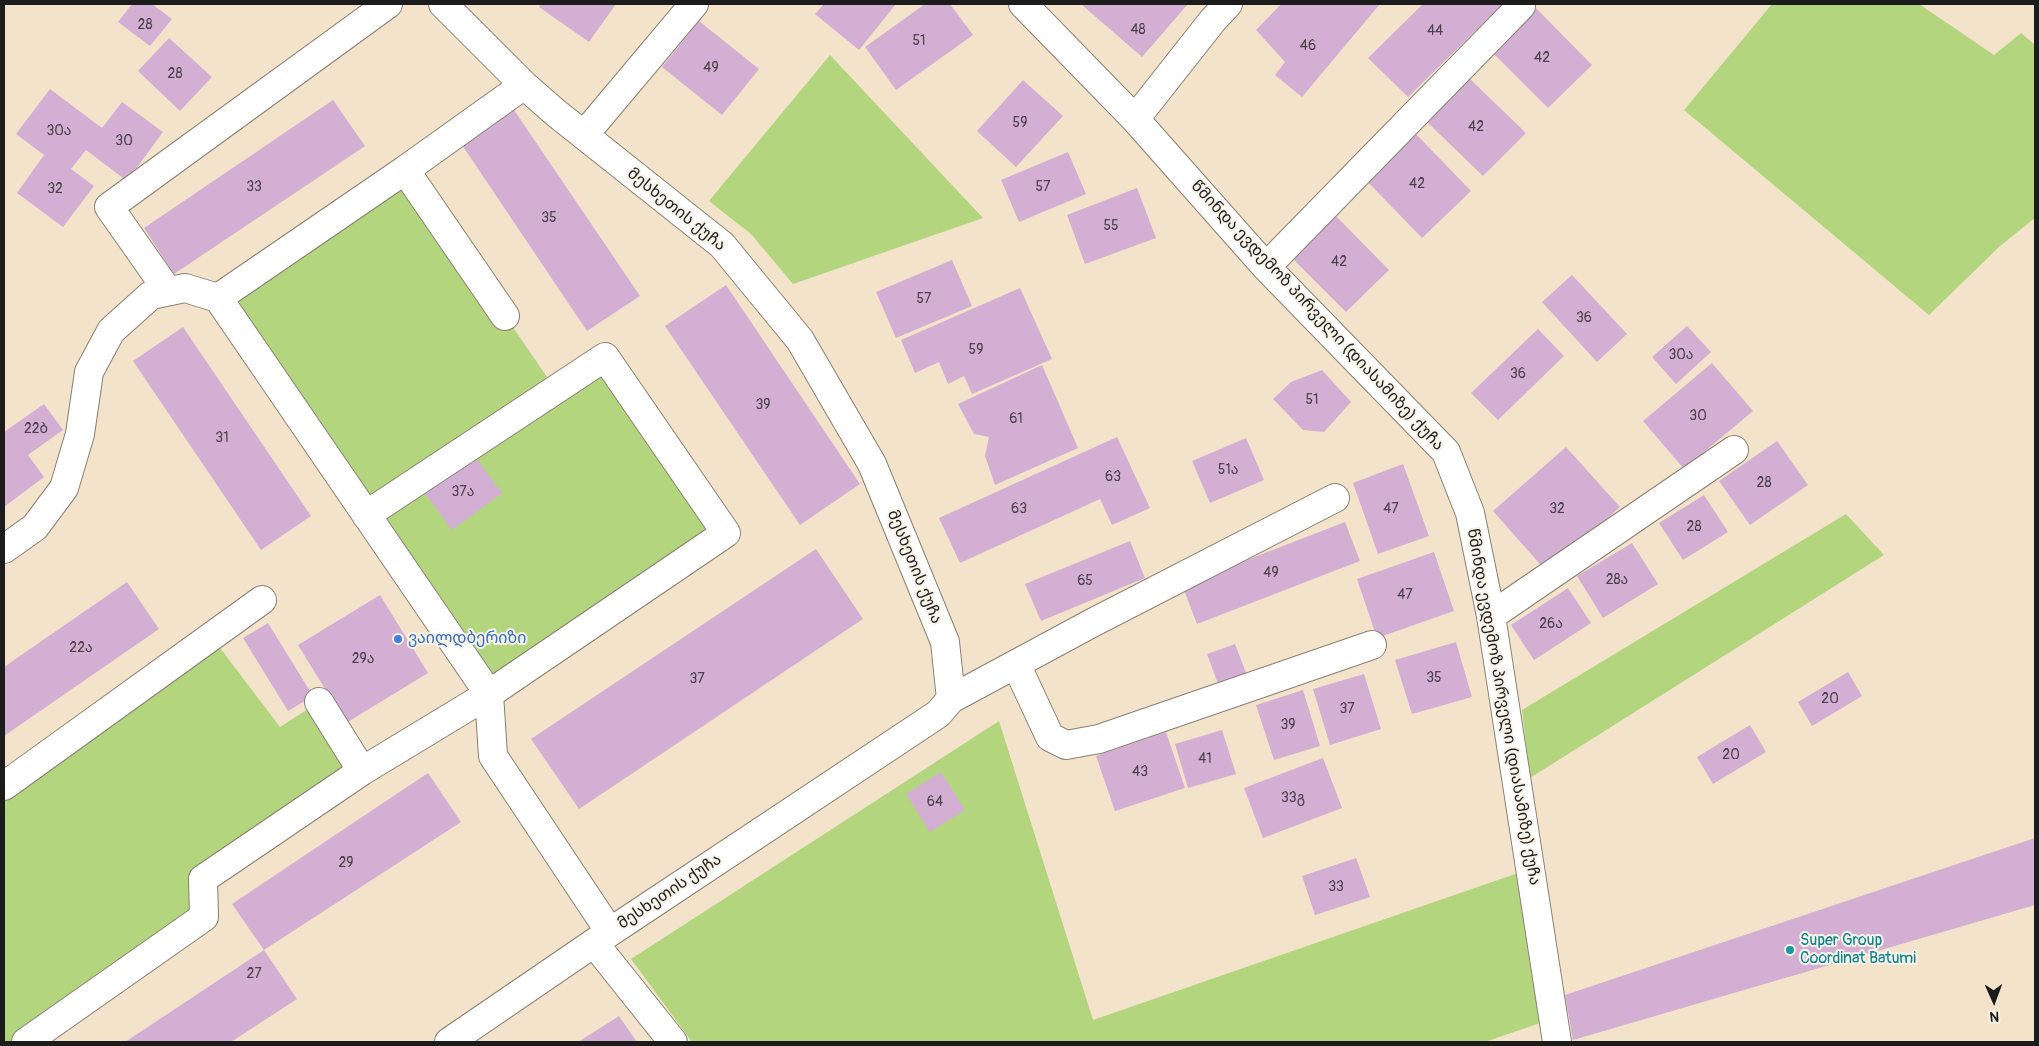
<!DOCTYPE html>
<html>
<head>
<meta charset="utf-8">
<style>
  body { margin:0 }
  #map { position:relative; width:2039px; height:1046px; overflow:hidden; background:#f4e3cb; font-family:Pangolin,sans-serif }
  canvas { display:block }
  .frame { position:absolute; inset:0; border:5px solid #1c1c1c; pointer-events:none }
  .north { position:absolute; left:1969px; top:976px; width:50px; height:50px; -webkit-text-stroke:4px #f7f3e8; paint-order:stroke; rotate:178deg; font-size:14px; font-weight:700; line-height:20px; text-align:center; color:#1c1c1c }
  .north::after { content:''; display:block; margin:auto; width:18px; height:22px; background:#1c1c1c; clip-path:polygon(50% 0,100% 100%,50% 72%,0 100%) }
</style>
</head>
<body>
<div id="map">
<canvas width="2039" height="1046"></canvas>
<div class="frame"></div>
<div class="north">N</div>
</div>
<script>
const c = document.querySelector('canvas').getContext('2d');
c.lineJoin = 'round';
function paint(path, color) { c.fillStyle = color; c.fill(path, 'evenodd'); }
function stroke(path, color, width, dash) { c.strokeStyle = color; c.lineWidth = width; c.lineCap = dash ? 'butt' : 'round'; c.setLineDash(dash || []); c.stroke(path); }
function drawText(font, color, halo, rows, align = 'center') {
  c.font = font + ' Pangolin,"Noto Sans Georgian",sans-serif'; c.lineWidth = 4; c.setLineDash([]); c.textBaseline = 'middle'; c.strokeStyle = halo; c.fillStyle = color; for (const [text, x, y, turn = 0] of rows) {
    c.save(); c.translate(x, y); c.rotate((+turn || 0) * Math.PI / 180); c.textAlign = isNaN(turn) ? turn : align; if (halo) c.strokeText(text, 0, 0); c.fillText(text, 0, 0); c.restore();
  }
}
const green = new Path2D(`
  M1772,4H1919L1994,55L2021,33L2035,45V218L2000,246L1929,315L1684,110Z
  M830,55L983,218L793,284L751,234L709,201Z
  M405,170L556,390L605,357L726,533L489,694L218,298Z
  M1846,514L1884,555L1530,778L1522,710Z
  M211,636L280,727L319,702L362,771L203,879L204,917L26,1042H4V786Z
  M999,721L1093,1020L1518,873L1543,1022L1485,1042H692L631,959Z`);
const building = new Path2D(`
  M132,4H152L172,19L150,46L118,22Z
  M541,4H616L589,42L539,7Z
  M824,4H896L859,50L815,14Z
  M925,4H950L973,35L896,90L865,47Z
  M1081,4H1188L1142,57Z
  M1281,4H1380L1302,97L1275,75L1285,62L1256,30Z
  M1423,4H1503L1408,97L1368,58Z
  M1535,7L1592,65L1548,108L1491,51Z
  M699,21L759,69L722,115L662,67Z
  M169,38L212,77L180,111L138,71Z
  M1469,78L1526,133L1483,176L1426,121Z
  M1023,80L1063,116L1016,167L977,131Z
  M50,89L102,128L122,102L163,132L127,181L86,150L71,169L94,186L63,227L17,193L44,155L16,134Z
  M333,100L365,146L174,274L144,228Z
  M510,104L640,296L587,331L458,139Z
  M1413,131L1471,191L1422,238L1364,178Z
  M1068,152L1086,194L1019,222L1001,180Z
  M1137,188L1156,238L1085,264L1067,215Z
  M1332,212L1389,270L1346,312L1289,255Z
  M952,260L972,306L896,338L876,292Z
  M1572,275L1627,334L1597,362L1542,302Z
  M726,285L860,484L800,525L665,326Z
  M1020,288L1052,359L972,394L964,376L948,384L939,362L915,373L901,340Z
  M1687,326L1711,352L1676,384L1652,357Z
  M183,327L311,516L261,550L133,361Z
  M1538,329L1564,356L1498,420L1471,393Z
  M1712,363L1753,411L1684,469L1643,421Z
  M1042,365L1078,448L995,485L985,456L989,437L974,434L958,404Z
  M1322,370L1351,402L1324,432L1303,430L1273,399L1291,382Z
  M44,404L63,430L28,455L44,477L4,507V432Z
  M1117,437L1150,508L1112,525L1100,499L960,563L939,518Z
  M1246,438L1264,480L1210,503L1192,461Z
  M1777,441L1808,485L1750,525L1719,481Z
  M1566,447L1620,507L1547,572L1493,511Z
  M474,455L502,493L452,530L424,492Z
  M1403,464L1429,536L1378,554L1353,483Z
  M1704,495L1728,532L1683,560L1659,523Z
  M1345,522L1360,561L1197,624L1182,585Z
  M1130,541L1145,578L1041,621L1025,584Z
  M1632,543L1658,584L1603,618L1577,576Z
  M816,549L863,619L579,809L531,739Z
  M1434,552L1454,611L1377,638L1357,579Z
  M127,582L159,629L4,736V667Z
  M1568,588L1591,623L1534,660L1511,625Z
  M380,595L428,673L346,723L298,645Z
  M268,623L313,696L288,711L243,638Z
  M1456,642L1472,697L1412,714L1395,660Z
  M1235,644L1248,678L1220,689L1207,654Z
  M1848,672L1862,696L1812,726L1798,702Z
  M1364,674L1381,729L1330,745L1313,689Z
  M1303,690L1320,746L1274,760L1256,705Z
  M1750,725L1766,752L1713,784L1697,757Z
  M1222,730L1236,774L1188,788L1175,744Z
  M1166,732L1185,788L1115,811L1096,756Z
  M1323,758L1342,808L1263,838L1244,788Z
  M941,772L965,810L930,832L906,794Z
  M428,773L461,822L264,950L232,904Z
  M2035,838V905L1573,1040L1565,995Z
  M1356,858L1370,897L1315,915L1302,876Z
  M264,950L297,999L231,1042H125Z
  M619,1016L637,1042H578Z`);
const minor = new Path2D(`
  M443,4L524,85L556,113L722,245L800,340L872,464L945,642L951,699
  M1023,4L1135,119L1266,267L1446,452L1470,513L1491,616L1557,1042
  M1135,119L1213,20L1228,4
  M584,135L694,4
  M405,170L524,85
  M1266,267L1521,6
  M168,291L109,207L388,4
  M218,298L405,170L505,316
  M4,549L35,527L64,488L80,434L89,372L111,331L151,295L185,288L218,298L489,694L493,756L610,932
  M1491,616L1734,450
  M1016,664L1050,737L1066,745L1099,739L1372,645
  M319,702L362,771
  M4,786L262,600
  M594,943L673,1042
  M26,1042L204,917L203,879L362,771L489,694L726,533L605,357L366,515
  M449,1042L610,932L938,714L951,699L1092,623L1335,498`);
const markers = [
  [398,639,5,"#3f7fe0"],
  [1790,950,5,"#0f9aa8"]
];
const numberNames = [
  ["28",145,25],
  ["48",1138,30],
  ["44",1435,31],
  ["51",919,41],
  ["46",1308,46],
  ["42",1542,58],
  ["49",711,68],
  ["28",175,74],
  ["59",1020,123],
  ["42",1476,127],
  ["30ა",59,131],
  ["30",124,141],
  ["42",1417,184],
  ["33",254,187],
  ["57",1043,187],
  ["32",55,189],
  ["35",549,218],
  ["55",1111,226],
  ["42",1339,262],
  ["57",924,299],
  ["36",1584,318],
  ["59",976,350],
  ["30ა",1681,355],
  ["36",1518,374],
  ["51",1312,400],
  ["39",763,405],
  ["30",1698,416],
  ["61",1016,419],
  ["22ბ",36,429],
  ["31",222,438],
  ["51ა",1228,470],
  ["63",1113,477],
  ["28",1764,483],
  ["37ა",463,492],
  ["63",1019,509],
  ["47",1391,509],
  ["32",1557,509],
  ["28",1694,527],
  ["49",1271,573],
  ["28ა",1617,580],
  ["65",1085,581],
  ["47",1405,595],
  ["26ა",1551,624],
  ["22ა",81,648],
  ["29ა",363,659],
  ["35",1434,678],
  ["37",697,679],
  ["20",1830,699],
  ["37",1347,709],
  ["39",1288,725],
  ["20",1731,755],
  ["41",1205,759],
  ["43",1140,772],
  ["33გ",1293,798],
  ["64",935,802],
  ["29",346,863],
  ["33",1336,887],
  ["27",254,974]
];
const streetNames = [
  ["მესხეთის ქუჩა",676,210,39],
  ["წმინდა ევდემოზ პირველი (დიასამიზე) ქუჩა",1317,316,47],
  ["მესხეთის ქუჩა",914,567,68],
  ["წმინდა ევდემოზ პირველი (დიასამიზე) ქუჩა",1503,707,80],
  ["მესხეთის ქუჩა",670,892,-34]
];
const shopNames = [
  ["ვაილდბერიზი",408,639]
];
const cultureNames = [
  ["Super Group",1800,941],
  ["Coordinat Batumi",1800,959]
];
paint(green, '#b2d57e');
paint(building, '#d3afd4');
stroke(minor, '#888074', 30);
stroke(minor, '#fff', 28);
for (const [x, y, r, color] of markers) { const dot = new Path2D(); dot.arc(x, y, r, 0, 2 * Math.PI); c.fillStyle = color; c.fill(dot); stroke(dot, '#f7f3e8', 2); }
drawText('14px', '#4a414a', null, numberNames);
drawText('16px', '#1c1c1c', '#f7f3e8', streetNames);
drawText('16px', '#366cbe', '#f7f3e8', shopNames, 'left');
drawText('16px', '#0d838f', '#f7f3e8', cultureNames, 'left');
</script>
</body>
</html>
